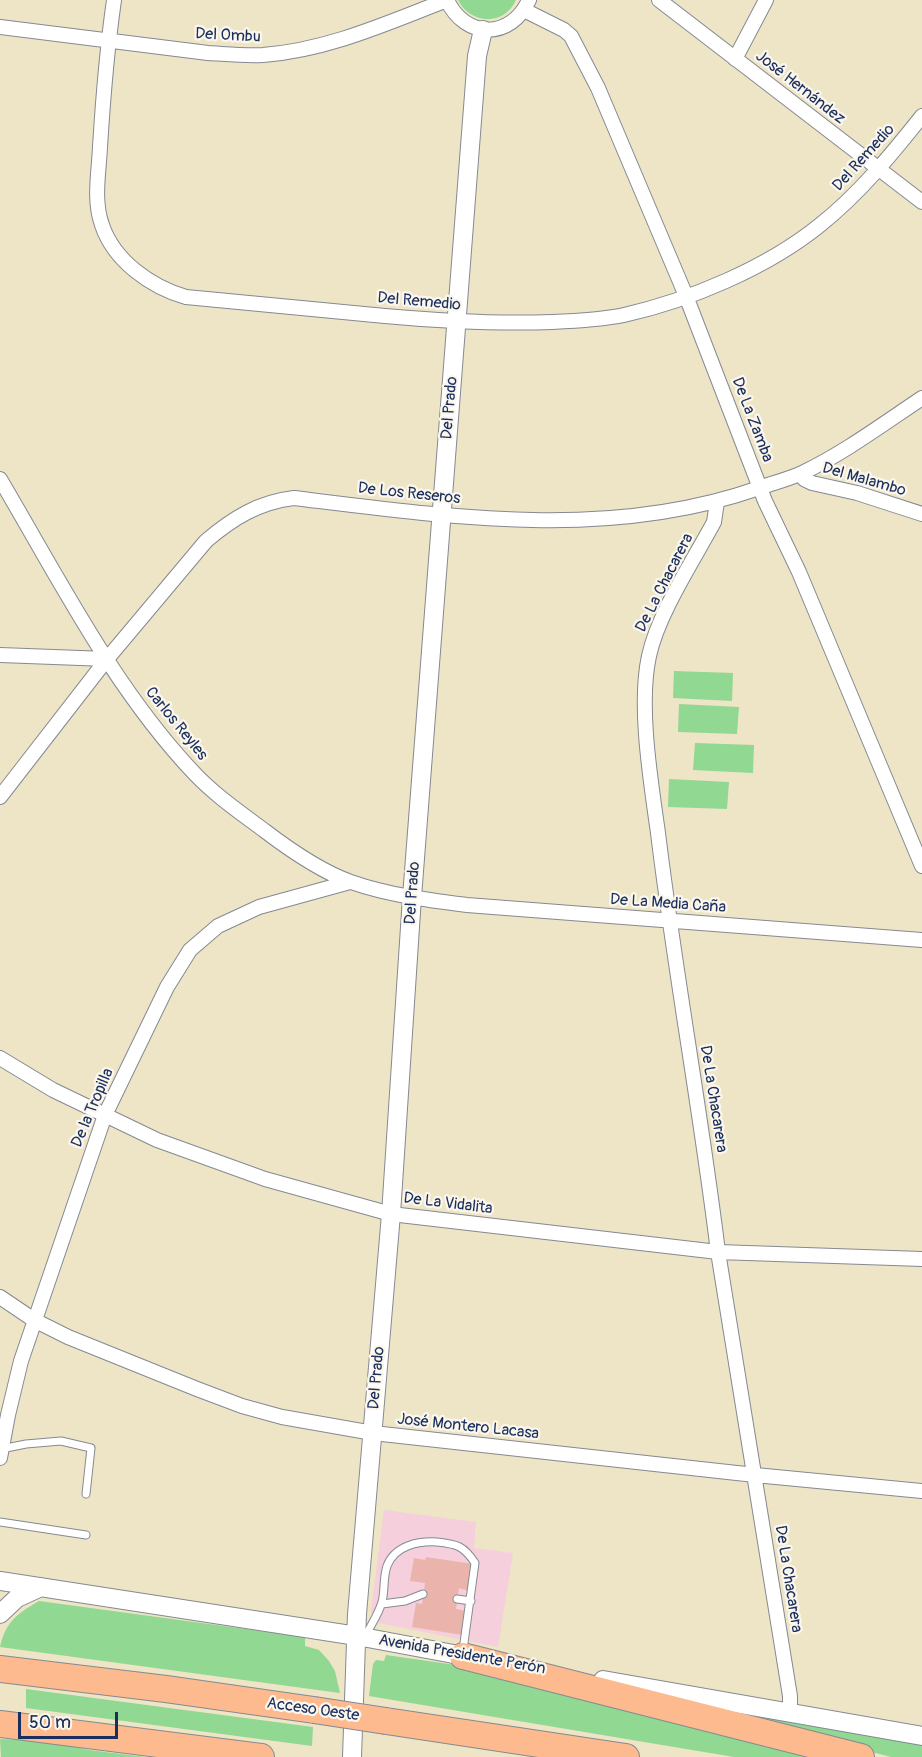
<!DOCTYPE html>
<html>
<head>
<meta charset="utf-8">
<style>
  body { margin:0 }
  #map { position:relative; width:922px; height:1757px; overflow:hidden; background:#eee4c6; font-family:Pangolin,sans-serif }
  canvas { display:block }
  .scale { position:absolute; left:18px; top:1712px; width:100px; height:27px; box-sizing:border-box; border:3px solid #1b2f5e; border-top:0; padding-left:8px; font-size:18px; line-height:21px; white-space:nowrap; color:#1b2f5e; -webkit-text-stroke:4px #fbf7ec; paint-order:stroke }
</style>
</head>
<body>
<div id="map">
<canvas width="922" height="1757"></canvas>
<div class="scale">50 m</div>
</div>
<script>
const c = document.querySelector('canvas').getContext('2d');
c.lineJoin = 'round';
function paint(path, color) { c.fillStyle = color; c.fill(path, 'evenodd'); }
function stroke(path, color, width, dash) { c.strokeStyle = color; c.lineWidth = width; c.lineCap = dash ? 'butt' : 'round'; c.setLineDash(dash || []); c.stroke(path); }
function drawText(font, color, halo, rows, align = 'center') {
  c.font = font + ' Pangolin,sans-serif'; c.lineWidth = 4.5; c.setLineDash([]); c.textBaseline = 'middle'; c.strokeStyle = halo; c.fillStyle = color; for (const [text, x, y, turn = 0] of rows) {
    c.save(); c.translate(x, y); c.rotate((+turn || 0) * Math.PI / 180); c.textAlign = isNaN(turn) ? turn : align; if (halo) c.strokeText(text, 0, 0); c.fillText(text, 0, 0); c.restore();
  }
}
const built = new Path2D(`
  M384,1510L476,1522L474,1548L513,1553L498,1647L379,1623L371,1611Z`);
const green = new Path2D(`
  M458,0H516C504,27 470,24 458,0Z
  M674,671L733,673L732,701L673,698Z
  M679,704L739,707L737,734L678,732Z
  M695,743L754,745L753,773L693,770Z
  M669,779L729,782L727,809L668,807Z
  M39,1601L305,1637V1646L319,1650L329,1661L335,1671L340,1693L0,1647C6,1621 17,1614 39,1601Z
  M386,1655L456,1665L843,1757H734L369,1696L373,1664L376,1660L384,1661Z
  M26,1689L313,1727L312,1746L26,1708Z
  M706,1705L922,1745V1757H891L704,1708Z
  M0,1739L47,1741L89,1750L145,1757H1Z`);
const building = new Path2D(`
  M426,1557L473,1564L469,1591L459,1588L456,1609L466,1611L463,1635L412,1627L416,1603L422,1604L425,1583L410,1581L414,1558L425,1560Z`);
const service = new Path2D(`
  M1,1449L26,1444L61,1441L91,1448L86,1494
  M0,1522L86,1535
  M457,1599L471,1601
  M382,1604L405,1601L423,1594
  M366,1635C371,1625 379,1613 382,1602C385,1591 383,1577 387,1566C395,1545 419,1541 437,1542C457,1544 464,1546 475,1563L463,1650`);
const minor = new Path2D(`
  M114,0C107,49 103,98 100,147C99,172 93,200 102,225C114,261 151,287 186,297C252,303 318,309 385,316C441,321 495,324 552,322C576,321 600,320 624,315C690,300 767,268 820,225C859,194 891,155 922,116
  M447,0C465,39 511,40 529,0
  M659,0L922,202
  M524,10L564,30L571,36L598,88L686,296L765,501L799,572L922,866
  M0,27L208,53C226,54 244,56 263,55C328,50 387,23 447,0
  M735,59L766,0
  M800,474L804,479L812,483L857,493L922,514
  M0,479C59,579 115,690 195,774C216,796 241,813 265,831C290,850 322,872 351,882C388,895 428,900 467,905L922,940
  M717,502L714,522C693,561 658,614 649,656C638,706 651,782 658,833C675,973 701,1112 718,1252L790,1696V1713
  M0,655L107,659
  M0,797L107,659L206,541C233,518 259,502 294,498C449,517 609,541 759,488C773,483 789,479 802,473C844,453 883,424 922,398
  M0,1058L53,1090L157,1140L265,1179L391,1214L718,1252L922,1259
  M0,1297L34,1320L68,1337L197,1389L242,1406L282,1417L373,1433L755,1475L922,1491
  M0,1458L8,1415L21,1361L105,1115L167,987L190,950L218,926L259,907L350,882`);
const tertiary = new Path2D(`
  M0,1581L357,1636L475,1658
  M0,1614L17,1598L41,1587
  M603,1680L922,1736
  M352,1757L357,1614L391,1214L412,897L477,56L483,30`);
const motorway = new Path2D(`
  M463,1656L861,1757
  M0,1669L166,1689L314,1710
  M386,1721L626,1757
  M0,1724L261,1757`);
const motorwayBridge = new Path2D(`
  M314,1710L386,1721`);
const streetNames = [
  ["Del Ombu",228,36,3],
  ["José Hernández",800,88,38],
  ["Del Remedio",864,158,-48],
  ["Del Remedio",419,302,5],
  ["Del Prado",450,408,-85],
  ["De La Zamba",752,420,69],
  ["Del Malambo",864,480,16],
  ["De Los Reseros",409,494,6],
  ["De La Chacarera",665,583,-63],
  ["Carlos Reyles",176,724,51],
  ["Del Prado",413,893,-86],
  ["De La Media Caña",668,904,4],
  ["De La Chacarera",713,1099,81],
  ["De la Tropilla",93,1108,-67],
  ["De La Vidalita",448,1204,7],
  ["Del Prado",377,1378,-85],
  ["José Montero Lacasa",468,1427,6],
  ["De La Chacarera",788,1579,81],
  ["Avenida Presidente Perón",462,1655,10],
  ["Acceso Oeste",313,1710,8]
];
paint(built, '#f5cfdb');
paint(green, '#91d892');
paint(building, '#eab4ac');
stroke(service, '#848a92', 9);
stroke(minor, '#848a92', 16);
stroke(tertiary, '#848a92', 20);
stroke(motorway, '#848a92', 28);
stroke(service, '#fff', 7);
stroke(minor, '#fff', 14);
stroke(tertiary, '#fff', 18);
stroke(motorway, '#fcba8e', 26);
stroke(motorwayBridge, '#848a92', 28, []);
stroke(motorwayBridge, '#fcba8e', 26);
drawText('16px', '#1b2f5e', '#fbf7ec', streetNames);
</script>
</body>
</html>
